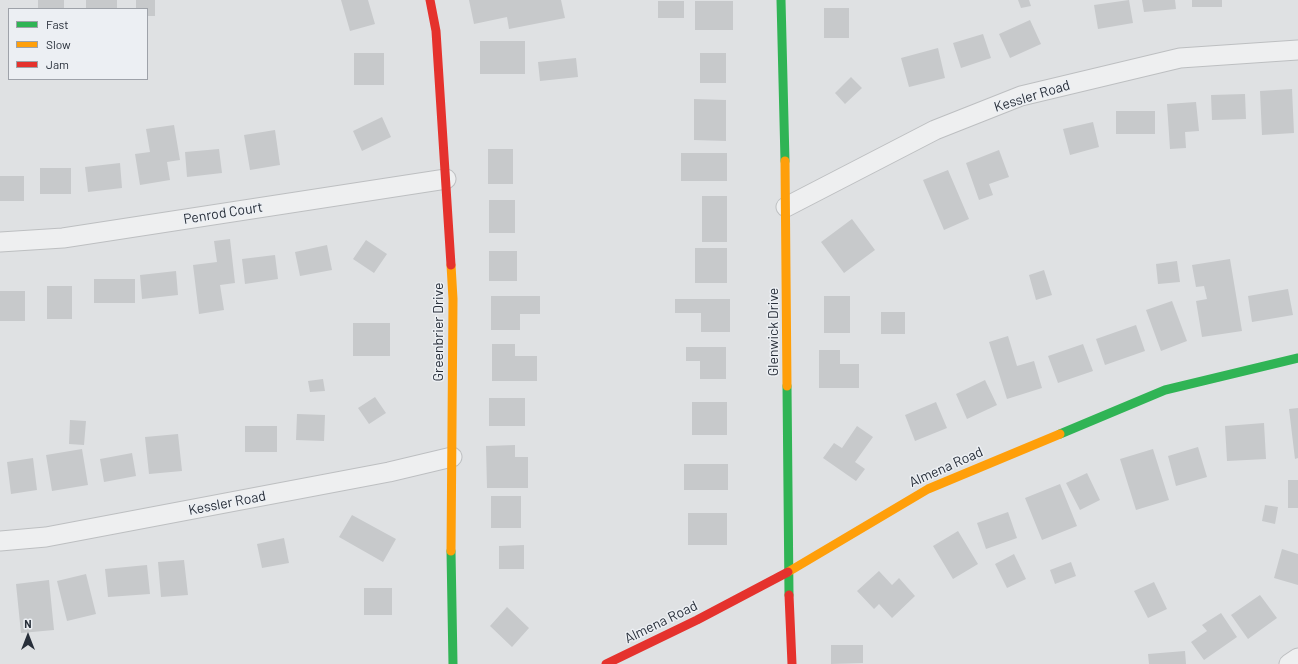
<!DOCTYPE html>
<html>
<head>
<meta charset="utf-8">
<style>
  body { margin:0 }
  #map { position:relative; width:1298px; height:664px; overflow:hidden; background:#dfe1e3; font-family:Barlow,sans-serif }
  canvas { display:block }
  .legend { position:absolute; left:8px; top:8px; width:140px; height:72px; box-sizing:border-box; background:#eceff3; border:1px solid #9ea2a9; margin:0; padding:5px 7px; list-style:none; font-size:12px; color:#282f3a }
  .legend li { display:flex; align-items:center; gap:8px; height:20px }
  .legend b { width:20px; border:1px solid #9ea2a9 }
  .north { position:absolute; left:8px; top:616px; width:40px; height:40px; -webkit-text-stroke:3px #eceff3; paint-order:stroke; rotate:0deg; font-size:11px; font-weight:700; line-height:16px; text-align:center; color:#282f3a }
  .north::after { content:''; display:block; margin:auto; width:14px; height:18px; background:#282f3a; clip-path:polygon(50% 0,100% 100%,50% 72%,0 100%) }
</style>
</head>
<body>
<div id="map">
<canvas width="1298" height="664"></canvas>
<ul class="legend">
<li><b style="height:5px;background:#30b455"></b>Fast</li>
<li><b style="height:5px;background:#ff9f0a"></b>Slow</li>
<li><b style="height:5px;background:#e5322d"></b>Jam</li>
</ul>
<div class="north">N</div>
</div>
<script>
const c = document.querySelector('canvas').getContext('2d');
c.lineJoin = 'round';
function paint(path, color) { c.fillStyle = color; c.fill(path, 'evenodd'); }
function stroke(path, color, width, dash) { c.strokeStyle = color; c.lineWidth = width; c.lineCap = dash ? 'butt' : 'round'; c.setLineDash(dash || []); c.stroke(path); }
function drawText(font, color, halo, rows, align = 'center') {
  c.font = font + ' Barlow,sans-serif'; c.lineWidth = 3; c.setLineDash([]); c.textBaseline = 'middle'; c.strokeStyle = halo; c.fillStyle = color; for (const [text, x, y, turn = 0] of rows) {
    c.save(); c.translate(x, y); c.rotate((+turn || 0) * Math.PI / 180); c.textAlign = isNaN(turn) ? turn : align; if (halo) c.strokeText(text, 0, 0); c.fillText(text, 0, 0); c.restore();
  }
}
const building = new Path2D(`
  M38,0H64V9H38Z
  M86,0H117V9H86Z
  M136,0H155V16H147V9H136Z
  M341,0H368L375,24L350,31Z
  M469,0H561L565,18L509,29L507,17L474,24Z
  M1018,0H1029L1031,6L1021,8Z
  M1129,0L1133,23L1098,29L1094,5Z
  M1142,0H1175L1176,9L1144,12Z
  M1192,0H1222V7H1192Z
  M658,1H684V18H658Z
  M695,1H733V30H695Z
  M824,8H849V38H824Z
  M1030,20L1041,44L1010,58L999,34Z
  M983,34L991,58L961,68L953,43Z
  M480,41H525V74H480Z
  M938,48L945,78L909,87L901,58Z
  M354,53H384V85H354Z
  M700,53H726V83H700Z
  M576,58L578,77L540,81L538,62Z
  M851,77L862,88L845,104L835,93Z
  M1292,89L1294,133L1262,135L1260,91Z
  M1245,94L1246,119L1212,120L1211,95Z
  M694,99L726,100V141L694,140Z
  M1196,102L1199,131L1185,132L1186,148L1170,149L1167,104Z
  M1116,111H1155V134H1116Z
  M382,117L391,137L362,151L353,131Z
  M1093,122L1099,147L1070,155L1063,129Z
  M174,125L180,160L167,162L170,180L140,185L135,154L150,152L146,129Z
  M275,130L280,165L250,170L244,135Z
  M219,149L222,173L187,177L185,152Z
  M488,149H513V184H488Z
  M999,150L1009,177L989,184L993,195L979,200L966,163Z
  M681,153H727V181H681Z
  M120,163L122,188L88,192L85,167Z
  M40,168H71V194H40Z
  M948,170L969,219L944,230L923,180Z
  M0,176H24V201H0Z
  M702,196H727V242H702Z
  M489,200H515V233H489Z
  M852,219L875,250L844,273L821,242Z
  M230,239L235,283L220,285L224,310L199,314L193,265L217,262L214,241Z
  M366,240L387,254L374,273L353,259Z
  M327,245L332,270L300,276L295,252Z
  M695,248H727V283H695Z
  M489,251H517V281H489Z
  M275,255L278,279L245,284L242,259Z
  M1230,259L1242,331L1202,337L1196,301L1207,299L1204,286L1196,287L1192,265Z
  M1177,261L1180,282L1158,284L1156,264Z
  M1044,270L1052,295L1036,300L1029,275Z
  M176,271L178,295L142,299L140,275Z
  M94,279H135V303H94Z
  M47,286H72V319H47Z
  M1288,289L1293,315L1252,322L1248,296Z
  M0,291H25V321H0Z
  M491,296H540V314H520V330H491Z
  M824,296H850V333H824Z
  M675,299H730V332H701V313H675Z
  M1172,301L1187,341L1161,351L1146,310Z
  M881,312H905V334H881Z
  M353,323H390V356H353Z
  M1136,325L1145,351L1105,365L1096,339Z
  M1008,336L1017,366L1034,361L1042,388L1007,399L989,342Z
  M492,344H515V356H537V381H492Z
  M1083,344L1093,371L1058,383L1048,356Z
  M686,347H726V379H700V361H686Z
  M819,350H840V364H859V388H819Z
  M323,379L325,391L310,392L308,381Z
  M985,380L997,405L967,419L956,394Z
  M375,397L386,413L369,424L358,408Z
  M489,398H525V426H489Z
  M692,402H727V435H692Z
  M936,402L947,428L915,441L905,415Z
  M1298,408V458L1295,459L1289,409Z
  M297,414L325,415L324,441L296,440Z
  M70,420L86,421L84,445L69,444Z
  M1264,423L1266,459L1227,461L1225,426Z
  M245,426H277V452H245Z
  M857,426L873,437L855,462L865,469L856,481L823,458L834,443L842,448Z
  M178,434L182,471L149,474L145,437Z
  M515,445V457H528V488H487L486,446Z
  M1198,447L1207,477L1176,486L1168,456Z
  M82,449L88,485L52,491L46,455Z
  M1153,449L1169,500L1136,510L1120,459Z
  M132,453L136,476L104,482L100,459Z
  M33,458L37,490L11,494L7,462Z
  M684,464H728V490H684Z
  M1087,473L1100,500L1080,510L1066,483Z
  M1288,480H1298V508H1288Z
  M1060,484L1077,526L1042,540L1025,498Z
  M491,496H521V528H491Z
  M1265,505L1278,507L1275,524L1262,521Z
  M1008,512L1017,538L986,549L977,523Z
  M688,513H727V545H688Z
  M352,515L396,539L383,562L339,537Z
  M958,531L978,564L953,579L933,546Z
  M284,538L289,563L262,568L257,544Z
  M524,545V569H499V546Z
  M1282,549L1298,554V585L1274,578Z
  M1014,554L1026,579L1007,588L995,564Z
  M184,560L188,595L161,597L158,562Z
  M1071,562L1076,576L1055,584L1050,570Z
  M147,565L150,594L108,597L105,569Z
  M879,571L892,585L899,578L915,596L892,618L879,604L874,609L857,591Z
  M86,574L96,614L67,621L57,581Z
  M49,580L54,630L21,633L16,584Z
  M1154,582L1167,609L1148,618L1134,591Z
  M364,588H392V615H364Z
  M1260,595L1277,618L1248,639L1231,615Z
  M507,607L529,628L512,647L490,626Z
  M1221,613L1237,637L1204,660L1191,642L1207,631L1202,625Z
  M831,645H863V663L831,664Z
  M1185,651L1186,664H1149L1148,654Z`);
const street = new Path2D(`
  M786,207L935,130L1021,96L1180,58L1298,50
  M0,242L63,238L446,179
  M0,541L46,537L389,472L452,457
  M1289,664L1298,658`);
const fast = new Path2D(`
  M781,0L785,161
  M787,386L789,595
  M1060,434L1165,390L1298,358
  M451,551L453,664`);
const slow = new Path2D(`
  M785,161L787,386
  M451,265L453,299L451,551
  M788,572L928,489L1060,434`);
const jam = new Path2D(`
  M430,0L436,31L451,265
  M789,595L792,664
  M606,664L697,620L788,572`);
const streetNames = [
  ["Kessler Road",1032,96,-17],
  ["Penrod Court",223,213,-9],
  ["Greenbrier Drive",438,332,-90],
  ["Glenwick Drive",773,332,-90],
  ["Almena Road",946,467,-24],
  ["Kessler Road",227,503,-11],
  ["Almena Road",661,622,-26]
];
paint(building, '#c7c9cb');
stroke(street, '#bdbfc1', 21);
stroke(street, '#eeeff0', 19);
stroke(fast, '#30b455', 9);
stroke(slow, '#ff9f0a', 9);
stroke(jam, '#e5322d', 9);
drawText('14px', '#282f3a', '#eceff3', streetNames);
</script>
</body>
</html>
